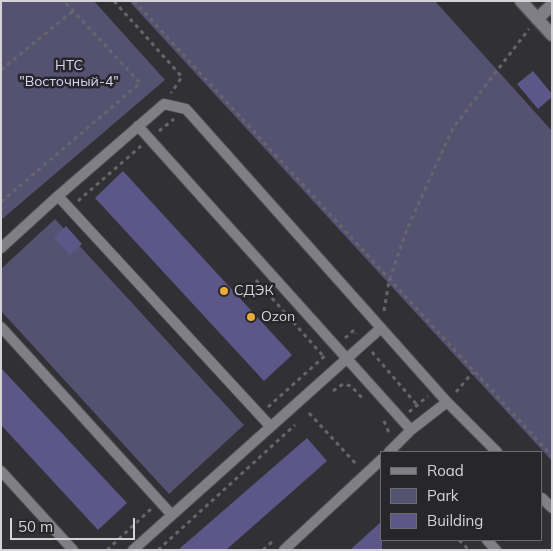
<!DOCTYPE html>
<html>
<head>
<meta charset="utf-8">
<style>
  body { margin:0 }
  #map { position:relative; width:553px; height:551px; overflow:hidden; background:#303035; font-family:Mulish,sans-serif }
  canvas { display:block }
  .frame { position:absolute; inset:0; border:2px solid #d4d4d8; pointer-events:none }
  .legend { position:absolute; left:380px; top:451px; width:162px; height:90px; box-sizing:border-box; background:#26262b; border:1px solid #6c6c70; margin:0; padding:6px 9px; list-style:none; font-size:15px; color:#d4d4d8 }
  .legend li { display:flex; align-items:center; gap:10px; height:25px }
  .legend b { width:25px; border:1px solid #6c6c70 }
  .scale { position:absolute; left:10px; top:518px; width:125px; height:22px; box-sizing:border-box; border:2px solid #d4d4d8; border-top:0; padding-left:6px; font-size:15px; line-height:18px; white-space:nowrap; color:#d4d4d8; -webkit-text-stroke:4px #26262b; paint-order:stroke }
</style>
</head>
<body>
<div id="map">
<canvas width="553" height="551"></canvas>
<div class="frame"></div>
<ul class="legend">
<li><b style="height:6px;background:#7f7f85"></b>Road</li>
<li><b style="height:14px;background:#545171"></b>Park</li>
<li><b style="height:14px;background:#5d5789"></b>Building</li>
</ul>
<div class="scale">50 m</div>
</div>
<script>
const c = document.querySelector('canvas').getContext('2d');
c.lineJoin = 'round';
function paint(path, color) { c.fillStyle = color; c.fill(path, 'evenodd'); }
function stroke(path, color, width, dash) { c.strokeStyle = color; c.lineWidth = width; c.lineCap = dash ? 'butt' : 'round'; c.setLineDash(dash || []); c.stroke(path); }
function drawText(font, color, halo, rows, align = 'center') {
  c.font = font + ' Mulish,sans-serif'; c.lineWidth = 5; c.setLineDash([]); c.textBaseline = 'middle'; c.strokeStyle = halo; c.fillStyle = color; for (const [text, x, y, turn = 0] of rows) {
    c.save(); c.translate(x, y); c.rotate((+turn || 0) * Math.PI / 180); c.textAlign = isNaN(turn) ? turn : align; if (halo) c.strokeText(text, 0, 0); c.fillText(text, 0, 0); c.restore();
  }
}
const green = new Path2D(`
  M1,1H94L165,80L1,220Z
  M129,1H435L552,131V461Z
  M55,219L244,425L169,494L1,311V269Z`);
const building = new Path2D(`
  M533,71L552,94V97L538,109L517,84Z
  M123,171L292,355L264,381L95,198Z
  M66,226L82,244L70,255L54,238Z
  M1,368L127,503L98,530L1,425Z
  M307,438L327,461L226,550H178Z
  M382,521V550H350Z`);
const path = new Path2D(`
  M114,1L182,77L171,93
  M134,1L552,456
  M1,70L73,11
  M159,131L174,119
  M78,201L141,146
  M1,202L140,83L64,1
  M256,280L325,358
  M384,311L389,281L407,229L453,128L529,29
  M345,338L354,330L356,334
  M372,352L417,405
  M333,391L343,384L351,386L364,400
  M456,392L473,372
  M268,407L327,354
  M409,412L428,396
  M309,413L357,465
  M384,421L389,433
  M459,540L469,550
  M107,550L151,509
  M158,550L295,425
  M263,550L274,540`);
const service = new Path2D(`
  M138,126L411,430
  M1,248L58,196
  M1,327L171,514
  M270,426L58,196L164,104L186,109L447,402L497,452
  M389,452L411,430L447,402
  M1,471L73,550
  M542,498L552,508
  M487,540L496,550
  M133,550L381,328
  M284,550L382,459`);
const minor = new Path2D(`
  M521,1L552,35
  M537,19L552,5`);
const markers = [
  [224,291,5,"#e9ab38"],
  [251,317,5,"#e9ab38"]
];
const parkNames = [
  ["НТС",69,66],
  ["\"Восточный-4\"",69,82]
];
const poiNames = [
  ["СДЭК",234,291],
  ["Ozon",261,317]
];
paint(green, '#545171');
paint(building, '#5d5789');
stroke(service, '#4d4d51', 12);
stroke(minor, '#4d4d51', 15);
stroke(path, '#66666a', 3, [4, 4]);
stroke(service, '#7f7f85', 10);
stroke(minor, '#7f7f85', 12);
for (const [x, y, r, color] of markers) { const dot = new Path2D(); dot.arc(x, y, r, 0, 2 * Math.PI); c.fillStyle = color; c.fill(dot); stroke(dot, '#26262b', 2); }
drawText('14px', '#d7d5f5', '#26262b', parkNames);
drawText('14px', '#d4d4d8', '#26262b', poiNames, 'left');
</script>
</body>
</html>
